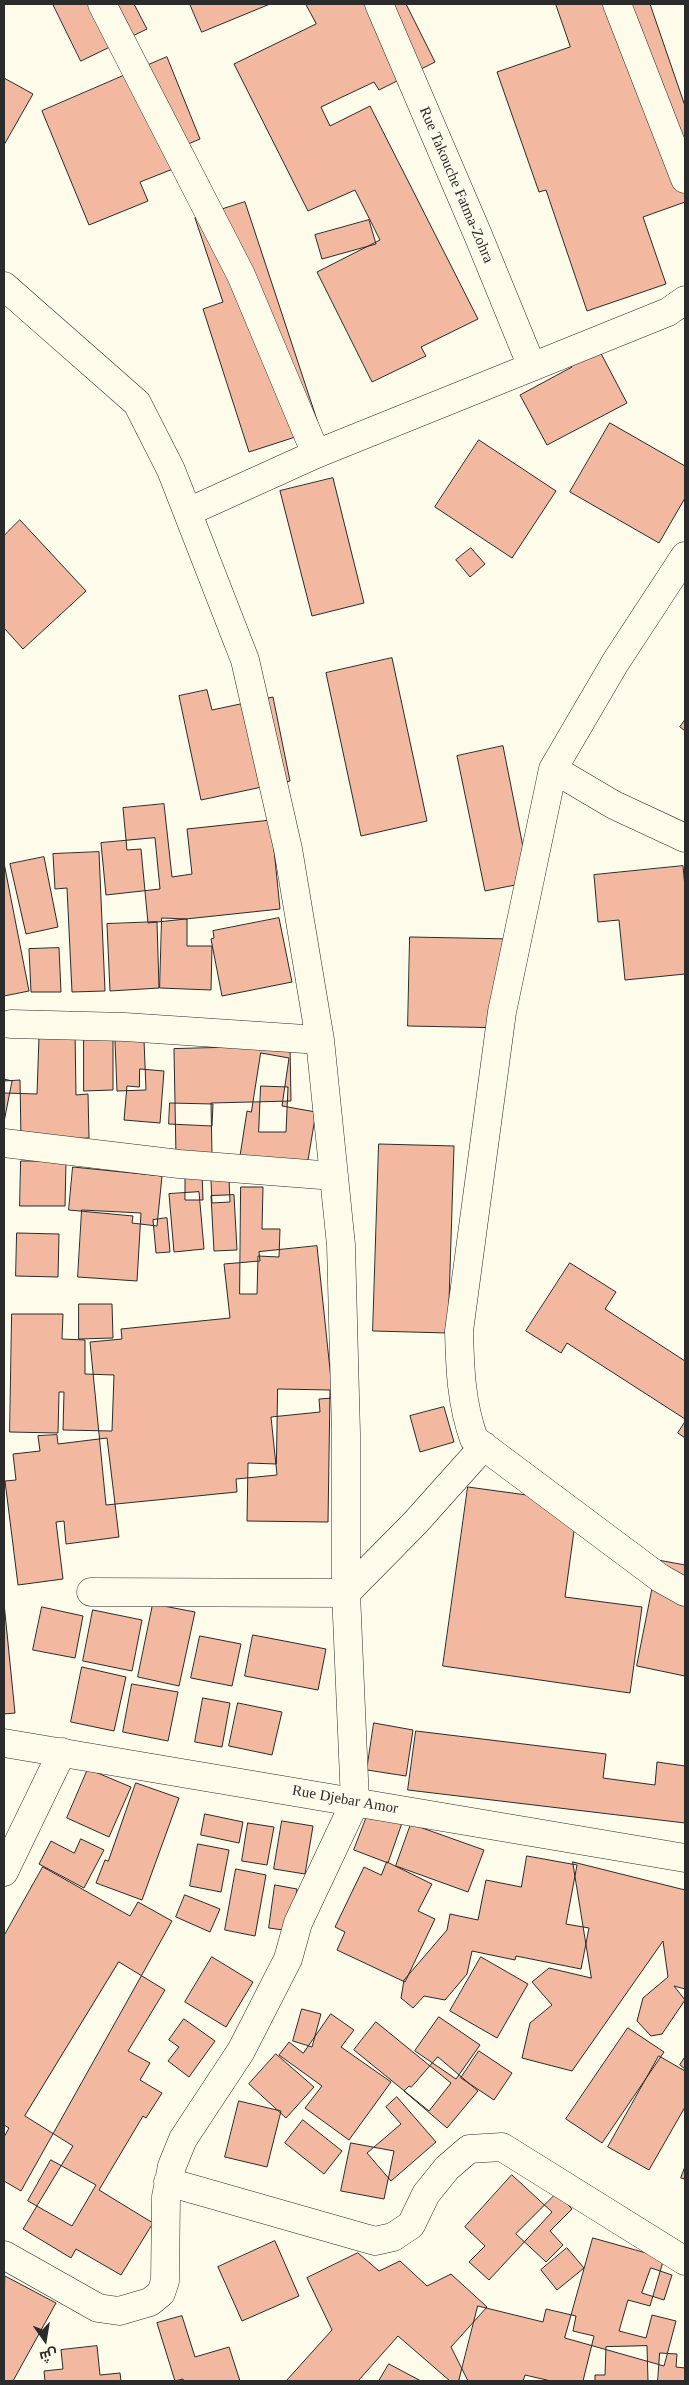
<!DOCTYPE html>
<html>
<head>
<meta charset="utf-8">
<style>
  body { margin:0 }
  #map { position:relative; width:689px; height:2385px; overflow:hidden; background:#fdfbea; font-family:"Times New Roman",Cairo,serif }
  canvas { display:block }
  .frame { position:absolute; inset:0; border:5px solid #2b2b2b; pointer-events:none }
  .north { position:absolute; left:20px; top:2315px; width:50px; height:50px; -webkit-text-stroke:4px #fdfbea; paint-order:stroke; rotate:167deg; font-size:14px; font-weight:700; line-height:20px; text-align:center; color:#2b2b2b }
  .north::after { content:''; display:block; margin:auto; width:18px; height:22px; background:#2b2b2b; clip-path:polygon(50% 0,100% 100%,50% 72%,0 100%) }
</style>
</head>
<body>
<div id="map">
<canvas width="689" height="2385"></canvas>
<div class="frame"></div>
<div class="north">ش</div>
</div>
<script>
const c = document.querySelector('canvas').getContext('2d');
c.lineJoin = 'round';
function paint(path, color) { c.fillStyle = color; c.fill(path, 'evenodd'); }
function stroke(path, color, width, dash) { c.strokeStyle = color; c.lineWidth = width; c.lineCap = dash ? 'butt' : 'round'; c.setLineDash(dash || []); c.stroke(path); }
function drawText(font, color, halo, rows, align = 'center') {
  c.font = font + ' "Times New Roman",serif'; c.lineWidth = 4; c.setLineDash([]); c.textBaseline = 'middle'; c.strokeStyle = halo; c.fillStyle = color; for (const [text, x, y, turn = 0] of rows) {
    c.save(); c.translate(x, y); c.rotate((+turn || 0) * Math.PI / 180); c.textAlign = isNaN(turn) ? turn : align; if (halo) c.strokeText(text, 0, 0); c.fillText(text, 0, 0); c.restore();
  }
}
const building = new Path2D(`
  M53,4H134L147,29L81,61Z
  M190,4H270L202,32Z
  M306,4H406L435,62L379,90L374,82L321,107L330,126L370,106L478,319L421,347L426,356L372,382L317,272L380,240L355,190L308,211L234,64L316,24Z
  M556,4H650L685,106V202L643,217L666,284L587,311L546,190L539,192L497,72L570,47Z
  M167,57L200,139L167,153L173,169L140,182L148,201L89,225L42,111Z
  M4,78L33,94L4,145Z
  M245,202L320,429L249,452L203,309L223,302L195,218Z
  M369,220L376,244L322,259L315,235Z
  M595,342L627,403L547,445L520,395L572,367L567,357Z
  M610,423L685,466V498L659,543L570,492Z
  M479,440L556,491L512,558L435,507Z
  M333,478L364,603L312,616L280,491Z
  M20,520L86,591L23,649L4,628V536Z
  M471,548L485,564L470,577L456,560Z
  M392,658L427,821L361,836L326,673Z
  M207,690L212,710L273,697L290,781L201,800L179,696Z
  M685,720V731L680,727Z
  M503,746L530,882L485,891L457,756Z
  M164,804L172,877L192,874L187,829L271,820L280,909L148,923L141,849L127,850L123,808Z
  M155,838L160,889L106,895L101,843Z
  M99,852L105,991L72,992L67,888L55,889L53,854Z
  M44,857L58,927L26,934L10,864Z
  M4,863L29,991L4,996Z
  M683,866L685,887V974L625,980L619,920L598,922L594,875Z
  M162,918L187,919V946H212L211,990L160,988Z
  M279,918L292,982L222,996L211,939L214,938L213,931Z
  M157,922L159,988L110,991L107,924Z
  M410,937L513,939L512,1028L408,1026Z
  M59,948L61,992H31L29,949Z
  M75,1030L76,1095L88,1094L89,1138L21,1140L20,1080L4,1081V1032Z
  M4,1036L39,1037L37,1094L4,1093Z
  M84,1036H113V1090L84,1091Z
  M144,1040L146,1090L117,1091L115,1041Z
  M290,1046L291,1101L211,1103L212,1155L176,1156L174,1049Z
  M261,1053L289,1058L282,1106L316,1112L307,1166L240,1156L247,1111L251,1112Z
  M140,1069L164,1071L160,1123L124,1120L127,1086L139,1087Z
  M4,1079L12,1081L4,1122Z
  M261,1086L288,1087L286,1132H259Z
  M170,1103L213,1104L212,1126L169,1124Z
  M379,1144L454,1146L448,1333L373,1331Z
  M21,1161H66L65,1206H20Z
  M73,1167L162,1176L157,1226L132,1223L133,1216L69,1210Z
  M202,1172L203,1200H185V1173Z
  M229,1179L230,1202L212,1203L211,1180Z
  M241,1187H263L262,1229H280L279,1257L258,1256L257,1294H240Z
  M199,1192L204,1249L174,1252L169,1194Z
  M234,1195L237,1250L214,1251L211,1196Z
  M82,1210L141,1213L137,1281L78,1277Z
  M167,1218L170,1252L156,1253L153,1220Z
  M17,1233L59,1234L58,1277L16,1276Z
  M317,1246L333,1398L319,1399L320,1412L271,1417L277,1475L236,1479L237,1492L106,1505L90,1342L122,1339L121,1329L230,1318L224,1264L260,1261L259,1252Z
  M570,1263L616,1292L605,1309L685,1361V1419L567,1343L561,1353L526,1331Z
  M79,1304H112L113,1338L79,1339Z
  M12,1314H63L62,1339L85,1340V1374L114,1375L112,1431L63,1430L64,1392H59L58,1433L10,1432Z
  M278,1389L330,1390L328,1522L247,1521L248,1463L276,1464Z
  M444,1407L454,1442L420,1452L410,1416Z
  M685,1422V1438L678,1433Z
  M57,1435L58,1444L107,1438L119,1537L66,1544L64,1521L56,1522L63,1579L18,1585L5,1481L16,1480L13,1454L40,1451L38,1436Z
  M468,1487L578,1502L565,1597L642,1607L630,1693L443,1666Z
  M658,1560L685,1565V1676L637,1666Z
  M4,1603L15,1713L4,1714Z
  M153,1604L195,1612L179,1686L138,1677Z
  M42,1607L83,1616L75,1658L33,1650Z
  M93,1610L142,1620L132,1671L83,1661Z
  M253,1635L326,1649L318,1690L245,1676Z
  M200,1636L241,1644L232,1686L191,1678Z
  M82,1667L126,1677L114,1731L71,1722Z
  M132,1684L178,1692L168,1741L123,1732Z
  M203,1698L230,1703L222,1747L195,1742Z
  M238,1703L282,1712L272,1755L229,1746Z
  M374,1723L413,1730L406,1776L367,1770Z
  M416,1731L606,1754L603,1778L655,1785L657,1762L685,1766V1823L408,1790Z
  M88,1769L131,1787L109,1837L67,1818Z
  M136,1783L179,1798L142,1900L96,1883L105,1860L108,1861Z
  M369,1811L402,1823L388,1863L354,1850Z
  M205,1814L243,1822L239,1843L201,1835Z
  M282,1821L313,1826L305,1874L274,1869Z
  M248,1823L274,1827L267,1865L242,1861Z
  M411,1824L484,1850L468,1892L396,1866Z
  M81,1839L104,1850L84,1888L39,1864L51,1841L74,1853Z
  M198,1844L229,1850L221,1892L190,1886Z
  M527,1856L577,1865L566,1924L589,1928L581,1969L516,1956L515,1960L472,1951L467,1974L445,2000L424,1996L413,2008L401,1998L404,1980L447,1930L450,1914L478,1920L486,1880L521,1887Z
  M387,1862L432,1884L418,1911L435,1919L405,1982L337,1950L345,1932L335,1927L364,1867L381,1875Z
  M573,1862L685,1890V1989L674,1986L685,2000L662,2034L651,2036L637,2021L643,1998L668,1977L663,1941L572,2071L522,2058L530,2023L552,2005L532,1982L549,1968L591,1978Z
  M43,1867L130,1916L138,1902L172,1921L21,2191L4,2181V2137L9,2128L4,2125V1936Z
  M236,1869L266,1875L255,1936L225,1930Z
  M275,1885L297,1889L290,1931L269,1928Z
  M185,1895L220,1909L210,1932L176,1917Z
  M212,1957L253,1982L226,2027L185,2002Z
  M481,1957L528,1984L497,2038L450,2011Z
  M119,1962L165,1990L128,2051L150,2063L140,2080L162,2093L146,2118L143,2116L99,2190L153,2223L121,2275L76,2249L71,2258L23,2229L73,2146L25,2116Z
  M302,2009L321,2014L312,2047L293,2041Z
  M331,2014L354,2030L341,2047L391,2082L349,2140L305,2108L322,2086L279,2055L289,2042L303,2053Z
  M439,2017L480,2045L456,2079L415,2051Z
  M184,2019L215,2041L189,2077L168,2061L179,2047L169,2040Z
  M376,2022L451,2083L429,2111L354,2050Z
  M628,2028L664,2052L602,2143L566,2119Z
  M479,2051L512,2073L494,2100L461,2078Z
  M276,2054L314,2087L286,2118L249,2084Z
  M659,2056L685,2071V2107L649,2170L608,2147Z
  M438,2057L478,2091L447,2128L404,2091L409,2086L411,2087Z
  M685,2057V2069L680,2065Z
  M397,2097L436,2142L391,2181L367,2153L401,2124L386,2107Z
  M239,2101L281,2111L267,2167L225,2157Z
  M303,2120L342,2151L324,2174L285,2143Z
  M351,2143L394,2151L384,2199L341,2191Z
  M51,2160L96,2185L72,2226L28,2201Z
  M685,2167V2179L681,2178Z
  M512,2175L552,2212L489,2280L469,2262L485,2246L465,2227Z
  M557,2193L572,2209L550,2231L563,2245L546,2262L516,2234Z
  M593,2238L664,2258L650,2306L628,2300L619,2331L646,2338L652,2315L676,2321L664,2366L565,2338Z
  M275,2241L299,2296L242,2321L218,2267Z
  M567,2248L584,2268L557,2290L541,2270Z
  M358,2253L379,2271L400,2261L427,2286L451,2274L487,2307L451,2347L468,2381H450L398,2336L358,2381H286L332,2330L307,2278Z
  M651,2268L672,2275L664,2300L642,2293Z
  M5,2276L56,2303L13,2381H4Z
  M478,2306L543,2322L546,2309L576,2316L573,2331L594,2336L583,2381H551L525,2375L523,2381H459Z
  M182,2316L195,2357L229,2347L240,2381H184L183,2379L175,2381L157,2323Z
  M97,2346L100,2375L120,2373L121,2381H45L44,2371L63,2369L61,2350Z
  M647,2346L648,2381H595V2375H605L606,2347Z
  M660,2353L677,2354L676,2367L685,2368V2381H658Z
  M389,2364L421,2381H379Z`);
const street = new Path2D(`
  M102,4L241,275L316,454
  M379,4L478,235L532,367
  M617,4L685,179
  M4,286L137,403L171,470L245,660L288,849L320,1040L341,1245L346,1433V1593L355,1802L298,1923L288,1959L241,2051L183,2139L172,2166L166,2197L165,2281L161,2293L150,2302L119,2311L98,2308L4,2255
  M188,512L316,454L668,312L685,300
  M685,556L615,663L553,769L502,1012L459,1331C460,1368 461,1403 474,1439L660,1578L685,1592
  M553,769L614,805L685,838
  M11,1024L125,1027L320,1040
  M4,1143L179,1164L334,1176
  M91,1592L346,1593L415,1523L484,1446
  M4,1872L62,1752
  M168,2182L375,2241L393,2237L411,2225L426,2194L447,2168L469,2149L502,2147L685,2261`);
const primary = new Path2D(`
  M4,1743L685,1858`);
const streetNames = [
  ["Rue Takouche Fatma-Zohra",456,185,67],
  ["Rue Djebar Amor",345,1800,10]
];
paint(building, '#f2b8a0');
stroke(building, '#2b2b2b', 1);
stroke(street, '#2b2b2b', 29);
stroke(primary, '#2b2b2b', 29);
stroke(street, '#fdfbea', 28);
stroke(primary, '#fdfbea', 28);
drawText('15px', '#2b2b2b', '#fdfbea', streetNames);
</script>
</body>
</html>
